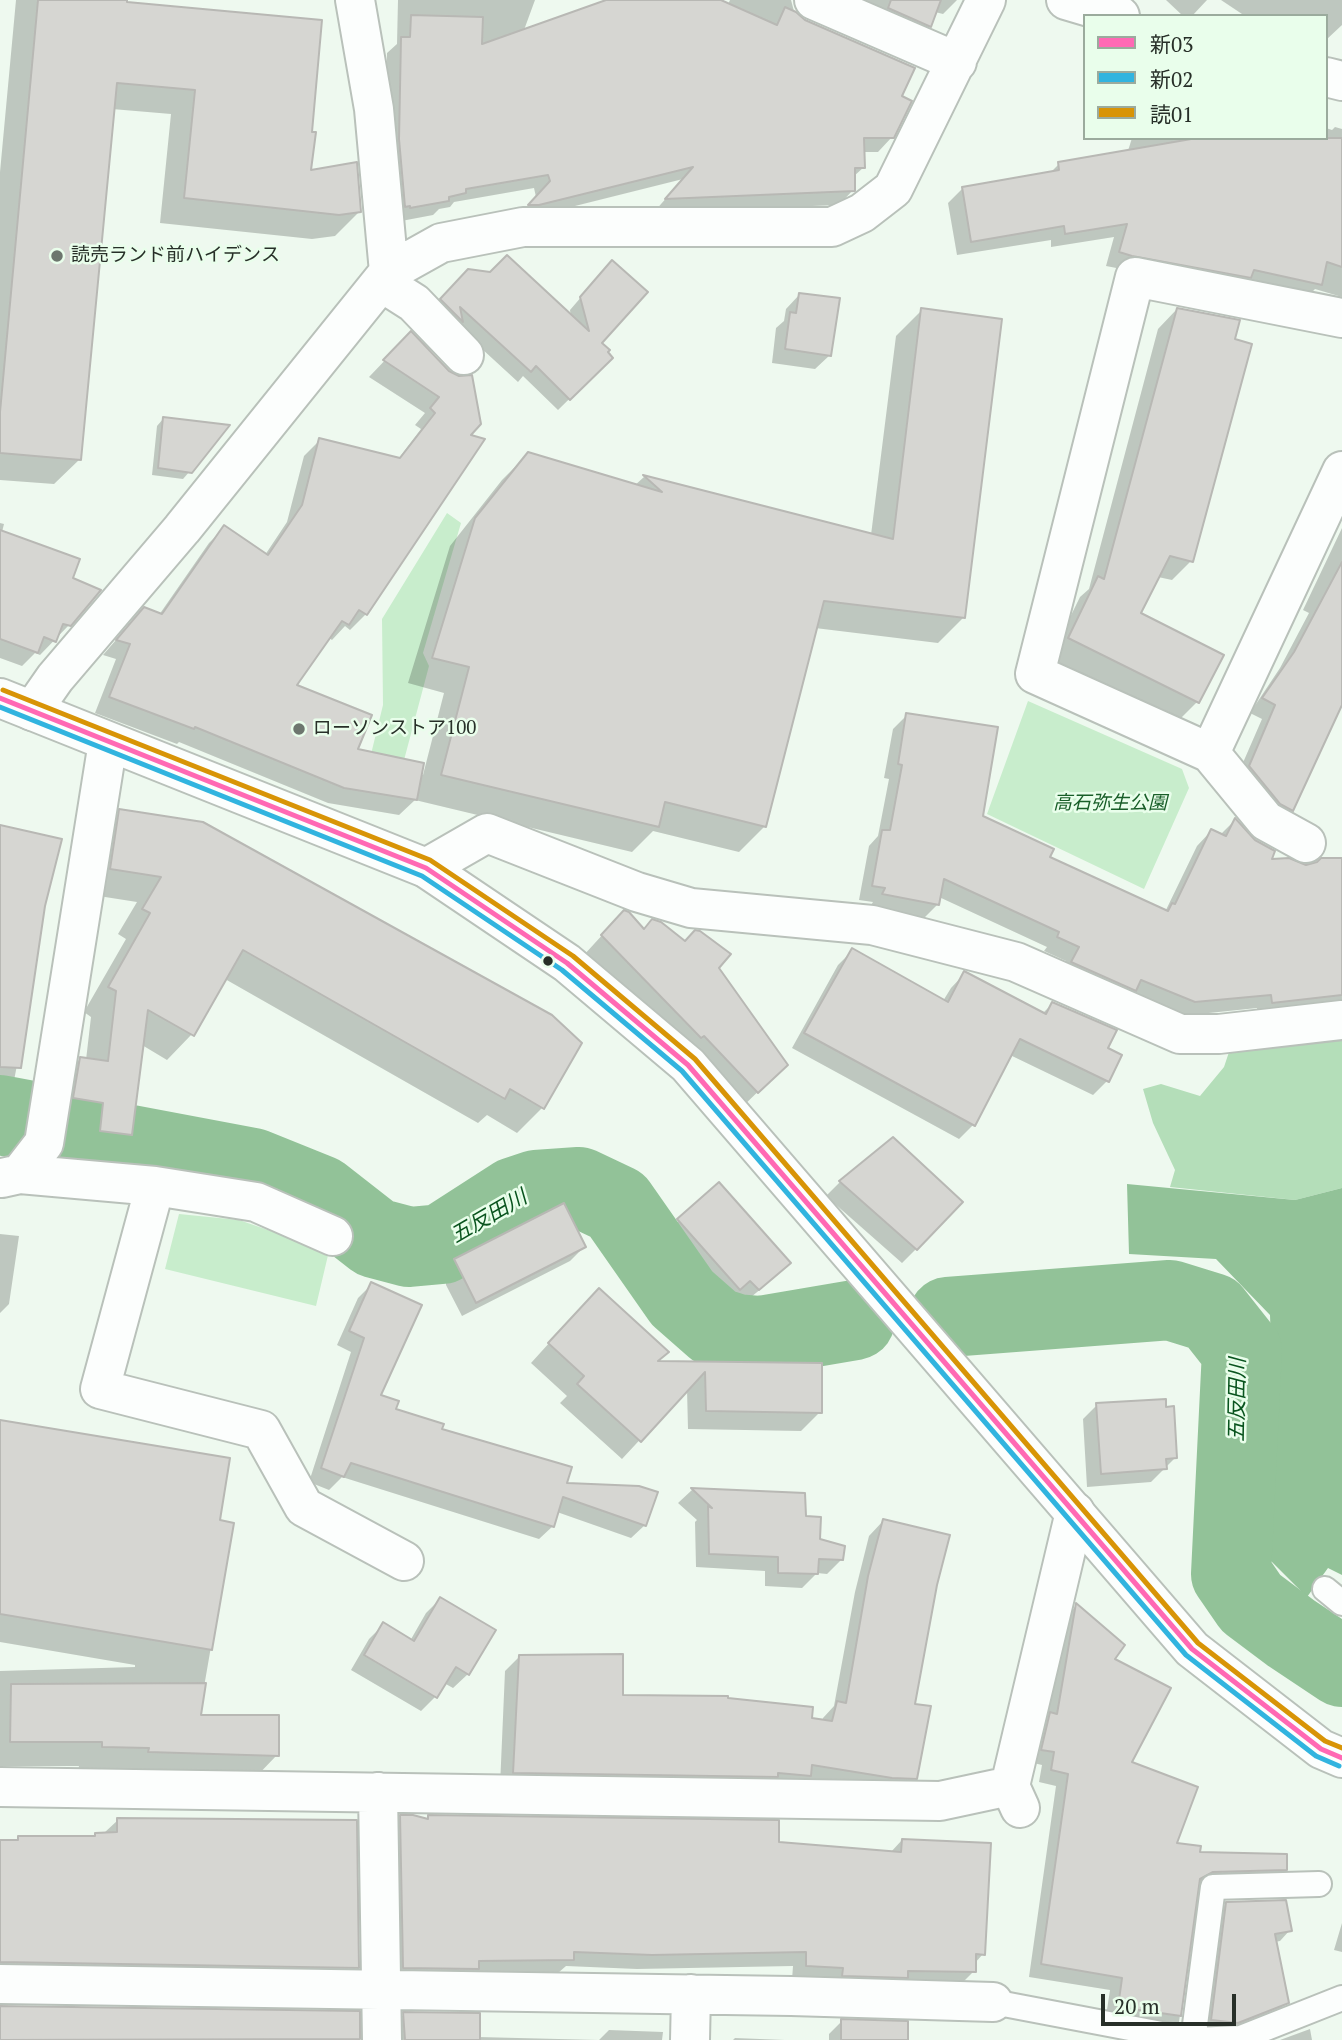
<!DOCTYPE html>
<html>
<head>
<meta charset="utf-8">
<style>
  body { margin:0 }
  #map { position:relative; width:1342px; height:2040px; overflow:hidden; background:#eef9ef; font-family:"PT Serif","Noto Sans JP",serif }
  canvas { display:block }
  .legend { position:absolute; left:1083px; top:14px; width:245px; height:126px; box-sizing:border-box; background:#e9feeb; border:2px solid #9bab9d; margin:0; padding:9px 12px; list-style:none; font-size:21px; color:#272f28 }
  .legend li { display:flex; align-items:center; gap:14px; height:35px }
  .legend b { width:35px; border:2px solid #9bab9d }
  .scale { position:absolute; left:1101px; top:1994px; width:135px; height:32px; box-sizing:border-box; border:4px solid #272f28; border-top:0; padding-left:9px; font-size:21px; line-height:24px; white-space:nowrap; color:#272f28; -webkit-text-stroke:5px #e9feeb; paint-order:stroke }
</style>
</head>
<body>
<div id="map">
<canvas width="1342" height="2040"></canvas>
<ul class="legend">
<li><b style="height:9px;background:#ff69b4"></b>新03</li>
<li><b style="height:9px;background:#31b4df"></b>新02</li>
<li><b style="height:9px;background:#d89406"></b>読01</li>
</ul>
<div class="scale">20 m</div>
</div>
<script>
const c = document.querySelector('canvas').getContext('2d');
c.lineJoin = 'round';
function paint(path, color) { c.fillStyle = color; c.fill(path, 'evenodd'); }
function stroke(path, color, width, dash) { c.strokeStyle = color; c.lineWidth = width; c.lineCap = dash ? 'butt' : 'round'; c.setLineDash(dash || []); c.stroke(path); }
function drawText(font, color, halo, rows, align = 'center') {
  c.font = font + ' "PT Serif","Noto Sans JP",serif'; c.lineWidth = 5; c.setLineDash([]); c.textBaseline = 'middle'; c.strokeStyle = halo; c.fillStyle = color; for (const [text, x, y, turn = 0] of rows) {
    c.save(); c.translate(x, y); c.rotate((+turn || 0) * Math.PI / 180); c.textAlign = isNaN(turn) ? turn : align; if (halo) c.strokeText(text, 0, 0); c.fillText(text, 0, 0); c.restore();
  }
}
const green = new Path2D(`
  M447,513L461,523L423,653L429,666L395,794L363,787L383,705L382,619Z
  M1028,701L1182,769L1189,788L1144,889L987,814Z
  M179,1214L239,1220L329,1251L316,1306L165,1269Z`);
const forest = new Path2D(`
  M1342,1038V1188L1295,1200L1170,1187L1175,1170L1153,1123L1143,1089L1161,1084L1200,1096L1224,1067L1232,1043Z`);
const water = new Path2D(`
  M1127,1184L1295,1200L1342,1188V1575L1328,1568L1307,1597L1268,1558L1274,1424L1270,1315L1216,1259L1129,1254Z`);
const shadow = new Path2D(`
  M16,0H126L125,4L310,133L309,172L360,211L335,236L312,239L160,223L171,114L112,109L80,459L54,484L0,480V172Z
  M398,0H535L524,30L611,0H698L726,9L730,0H791L795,15L900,97L892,137L878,152H863L864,167L853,177V190L839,205L654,212L683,179L523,219H516L536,197L534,188L454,202L450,207L439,209L433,215L396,222L385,154L387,53L397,44Z
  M822,0H957L943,14L935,12L930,26L915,40Z
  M1166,0H1207L1192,16H1183Z
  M1221,0H1342V25L1326,40V16H1245Z
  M1335,127L1342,129V297L1315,289L1306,298L1236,291L1106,266L1114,237L1051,247V240L957,255L948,203L963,188L1049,174L1059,164L1127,154L1132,138H1326V128L1332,130Z
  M601,274L600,343L611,358L558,410L523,376L518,382L457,326L430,311L457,283L571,317L570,310Z
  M800,294L830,355L815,369L772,363L776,328L784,321L786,309Z
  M1177,309L1191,561L1172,580L1158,577L1139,614L1222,656L1197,702L1178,721L1050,658L1080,597L1089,589L1158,329Z
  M922,310L964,617L938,643L815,628L765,826L739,852L653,831L632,852L415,800L399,815L328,803L179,742L177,744L95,713L116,659L103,655L129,625L159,615L209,543L224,528L265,555L287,522L304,456L320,440L398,459L421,429L415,425L425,413L369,377L411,333L468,436L482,440L366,614L350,630L345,626L332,640L328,637L295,686L356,751L423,775L444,693L408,683L450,546L502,480L528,454L634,486L644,477L871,535L896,336Z
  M163,419L190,471L183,479L152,475L157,426Z
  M0,523L4,524L2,532L71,579L69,625L40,655L35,653L22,666L0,658Z
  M1342,528V698L1292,810L1278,824L1235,781L1262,719L1250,713L1280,668L1309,613L1303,610Z
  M907,715L981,817L1048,858L1165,912L1197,846L1211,831L1221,834L1235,820L1269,860L1307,867L1321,860L1342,859V1008L1258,1017L1257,1008L1180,1016L1058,977L1066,961L1044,951L1047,947L939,897L938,904L924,918L869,908L873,902L859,900L869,846L878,836L889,779L884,778L893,729Z
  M120,811L542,1108L517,1133L487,1115L478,1123L225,979L192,1034L167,1060L142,1045L130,1134L105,1160L76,1156L79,1128L49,1123L55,1084L80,1059L86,1060L91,1017L84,1012L126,939L118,934L137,902L86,894L95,836Z
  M0,827L44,906L31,991L13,1086L0,1099Z
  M643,931L685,943L717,968L769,1081L738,1111L583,956L605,932Z
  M852,951L943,1001L951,988L965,973L1042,1014L1052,1004L1106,1048L1108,1080L1093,1095L1010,1055L973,1125L959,1139L792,1048L838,965Z
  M840,1182L916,1249L902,1263L826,1196Z
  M719,1184L775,1277L744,1303L735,1294L724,1303L664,1234Z
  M0,1234L19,1236L9,1304L0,1313Z
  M584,1247L570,1261L462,1316L446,1285V1272L461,1257Z
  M372,1284L379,1396L394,1410L565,1485L645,1525L631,1538L557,1512L553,1526L539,1539L342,1477L329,1490L309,1482L351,1352L337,1345L358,1298Z
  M580,1309L655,1363L821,1365L820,1412L801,1431L688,1429L687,1389L622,1459L560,1403L567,1396L531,1363Z
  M1097,1405L1175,1458L1151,1482L1087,1487L1083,1419Z
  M0,1421L217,1522L232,1525L199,1716L277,1755L253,1780L78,1771L79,1766H0V1671L135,1667V1665L0,1642Z
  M692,1490L804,1494V1517L818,1540L841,1560L827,1574L817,1573L802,1588L765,1586V1571L696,1567L695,1522L697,1520L678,1503Z
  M883,1521L936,1585L913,1706L916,1778L901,1792H877L805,1780L795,1790L500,1786L505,1671L519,1657L621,1696L822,1722L823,1718L834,1706L855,1592L869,1536Z
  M440,1599L468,1674L453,1688L444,1683L435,1697L421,1711L351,1670L369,1639L383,1625L410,1641L426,1613Z
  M1076,1606L1113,1660L1130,1763L1174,1844L1198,1854L1285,1869L1272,1882L1198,1884L1179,2022L1166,2035L1105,2023L1110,1990L1029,1977L1056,1786L1039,1782L1042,1765L1029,1762L1038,1727L1046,1718L1064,1618Z
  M401,1817L425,1821L429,1817L890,1853L902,1840L983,1954L974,1964V1971L960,1985L792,1980L793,1966L637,1969L566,1966L558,1973L472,1974L389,1981L387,1831Z
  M118,1820L357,1967L344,1980L0,1975V1841L15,1842L18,1838H92L96,1834L104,1833Z
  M1227,1903L1290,1930L1280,1941L1275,1942L1287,2002L1276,2013L1226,2033L1200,2034L1216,1914Z
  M1342,1923V1952L1334,1950Z
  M0,2008L358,2013V2040H0Z
  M404,2014L478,2037L599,2040L609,2030L663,2032L662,2040H391V2027Z
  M842,2021L906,2040H829V2034Z
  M1310,2029L1312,2040H1280Z
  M735,2038L785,2040H733Z`);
const river = new Path2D(`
  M0,1115L32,1121L62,1132L253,1168L320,1195L375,1238L409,1247L442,1244L515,1197L536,1190L579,1187L617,1205L682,1298L715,1327L737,1334L761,1336L855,1320
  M948,1317L1170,1300L1212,1313L1242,1351L1231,1574L1251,1603L1291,1633L1342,1667`);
const building = new Path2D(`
  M38,0H127V2L322,20L312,132H316L311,170L357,162L361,212L339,215L184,198L195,90L117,83L81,460L0,453V412Z
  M606,0H721L777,25L785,7L796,12L805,20L915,68L902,96L912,101L894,138H864L865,168H855V191L665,199L693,167L539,205H528L550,181L548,175L466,189V193L449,197V201L410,208V206L405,207L399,139L401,37H410L411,15L483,17L482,44Z
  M891,0H941L931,27L888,8Z
  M1197,138H1342V267L1327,262L1322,285L1254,270L1251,278L1132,256L1119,252L1127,224L1065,234L1064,226L971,242L962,187L1059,170L1058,162Z
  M507,255L589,331L580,297L612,260L648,292L602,343L610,350L608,352L613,358L570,400L536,366L531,372L460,307L463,322L440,299L468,269L490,272Z
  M799,293L840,298L831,356L785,349L790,312L796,313Z
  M921,308L1002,319L965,618L824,601L766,827L665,802L659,827L441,775L469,667L432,658L475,518L528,452L662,492L643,475L893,539Z
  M1177,308L1240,320L1235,339L1252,344L1193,562L1170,556L1141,613L1224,655L1199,703L1068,638L1098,576L1104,579Z
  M411,331L449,371L459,376L472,375L481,424L471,435L485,439L367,615L359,610L349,625L342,621L297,685L372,715L358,749L424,763L417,800L344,788L195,727L194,729L109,697L130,644L116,640L144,607L162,614L224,525L268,555L302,505L319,438L400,458L435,413L430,408L439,397L383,360Z
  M163,417L230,425L192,473L158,468Z
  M0,530L80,559L73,578L101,590L71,626L63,624L56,642L44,637L38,653L0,639Z
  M1342,562V705L1293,811L1280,804L1249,766L1275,705L1262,698L1294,652Z
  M906,713L998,727L983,816L1054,849L1050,857L1168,911L1172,903L1175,904L1211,829L1226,836L1235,818L1255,840L1275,851L1272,859L1289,858L1306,865L1317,862L1321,858H1342V995L1272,1003L1271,995L1195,1002L1141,980L1136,991L1071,962L1079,947L1057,937L1059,932L944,879L939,905L882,894L885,888L872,886L882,830H890L902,765L898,764Z
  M119,809L203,822L552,1015L582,1043L544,1109L510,1089L505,1099L243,950L194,1036L148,1010L132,1135L100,1131L103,1103L73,1098L80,1057L108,1061L116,991L108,987L150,913L142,909L161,877L110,869Z
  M0,825L62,839L45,906L21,1068L0,1067Z
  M624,910L629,912L644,929L652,919L661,922L685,941L695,930L700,931L731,954L719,968L788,1065L758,1093L704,1036L701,1038L601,935Z
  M852,948L948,1002L964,971L1046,1014L1052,1002L1117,1030L1108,1048L1122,1055L1109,1082L1020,1039L975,1126L804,1033Z
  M893,1137L963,1202L917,1250L839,1181Z
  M719,1182L791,1263L759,1290L750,1281L740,1290L677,1219Z
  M564,1203L586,1247L476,1303L454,1259Z
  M371,1282L422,1305L381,1395L399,1401L396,1409L444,1424L442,1429L572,1467L567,1483L639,1486L658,1492L646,1526L563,1497L554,1527L351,1463L344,1477L321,1468L364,1338L349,1331Z
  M599,1288L669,1352L658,1361L822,1363V1413L706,1411L705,1372L641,1442L577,1384L584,1376L548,1343Z
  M1166,1399V1407L1174,1406L1177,1458L1166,1459L1167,1469L1101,1474L1096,1403Z
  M0,1420L230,1458L220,1520L234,1523L212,1650L0,1614Z
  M691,1488L805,1493L806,1516L821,1517L820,1539L845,1546L843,1560L819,1559L818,1574L778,1573V1557L709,1554L708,1506L712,1508Z
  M883,1519L950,1535L937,1585L915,1704L931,1706L917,1779L892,1778L812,1765L811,1776L778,1773V1777L513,1773L519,1655L623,1654V1695L728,1696V1698L813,1707L812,1718L832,1721L837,1701L846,1703L868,1576Z
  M440,1597L496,1630L469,1675L456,1667L437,1698L364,1655L383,1622L414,1641Z
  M1076,1603L1125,1645L1115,1659L1171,1688L1132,1762L1198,1787L1177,1843L1201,1846L1200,1852L1287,1854V1870L1213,1872L1200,1879L1181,2016L1118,2007L1122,1978L1041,1964L1068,1774L1051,1770L1054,1752L1041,1750L1050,1712L1057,1714Z
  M206,1683L201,1715H279V1756L148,1752L149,1748L102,1747V1742H10L11,1684Z
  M400,1815H413L428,1819V1815L779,1820V1842L901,1852L902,1839L991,1843L985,1955L976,1954V1972L908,1971V1978L842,1976L843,1968L806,1966V1952L652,1955L574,1952V1960L479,1961V1969L403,1968Z
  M117,1818L357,1820L359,1968L0,1962V1840H18V1836H95V1833L117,1832Z
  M1286,1900L1292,1931L1275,1934L1289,2003L1238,2023L1211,2020L1226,1902Z
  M0,2006L360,2011V2039L0,2040Z
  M403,2012L480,2013V2040H405Z
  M841,2019L908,2021V2040H841Z`);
const lane = new Path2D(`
  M1325,1589L1342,1603
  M993,2002L1193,2040L1241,2038L1342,1998
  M1193,2040L1213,1887L1319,1884`);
const street = new Path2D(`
  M355,0L374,109L389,272
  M814,0L957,62
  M1066,0L1120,16
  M1326,77L1342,81
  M381,282L414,303L464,355
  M32,711L55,678L182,529L389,272L441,243L523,227H832L862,213L893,189L986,0
  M1210,753L1342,471
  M1306,843L1266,821L1210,753L1035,674L1135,277L1342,318
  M426,868L487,833L637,892L691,908L872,925L1016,962L1180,1034H1219L1342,1020
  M20,1174L44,1143L108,742
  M2,1178L20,1174L155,1186L256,1202L333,1236
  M155,1186L100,1389L261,1430L304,1507L404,1561
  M0,1787L940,1801L1010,1786
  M378,1792L382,2040
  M1020,1808L1010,1786L1075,1512
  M0,1984L791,1996L993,2002
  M690,2040L691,1994`);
const secondary = new Path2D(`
  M0,698L426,868L567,963L688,1065L1192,1649L1321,1749L1342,1758`);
const bus1 = new Path2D(`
  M0,698L426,868L567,963L688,1065L1192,1649L1321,1749L1342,1758`);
const bus2 = new Path2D(`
  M0,707L422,876L562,970L682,1071L1186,1655L1316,1756L1339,1766`);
const bus3 = new Path2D(`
  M3,690L430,860L573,956L695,1059L1198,1643L1325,1741L1342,1748`);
const markers = [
  [57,256,7,"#6d766e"],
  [299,729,7,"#6d766e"],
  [548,961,6,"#272f28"]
];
const poiNames = [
  ["読売ランド前ハイデンス",71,256],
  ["ローソンストア100",313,729]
];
const parkNames = [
  ["高石弥生公園",1110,804]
];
const waterNames = [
  ["五反田川",489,1217,-30],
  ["五反田川",1238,1400,-89]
];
paint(green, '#c8edcc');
paint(forest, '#b4deb9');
paint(water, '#92c298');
paint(shadow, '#0003');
stroke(river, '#92c298', 80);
paint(building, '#d6d6d2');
stroke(building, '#b8b8b4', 2);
stroke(lane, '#b9c1ba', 28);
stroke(street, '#b9c1ba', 42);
stroke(secondary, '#b9c1ba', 42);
stroke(lane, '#fcfefd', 24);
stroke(street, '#fcfefd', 38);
stroke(secondary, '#fcfefd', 38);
stroke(bus1, '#ff69b4', 5);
stroke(bus2, '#31b4df', 5);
stroke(bus3, '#d89406', 5);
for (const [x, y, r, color] of markers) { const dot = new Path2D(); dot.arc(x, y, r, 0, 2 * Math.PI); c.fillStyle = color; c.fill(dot); stroke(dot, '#e9feeb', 2.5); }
drawText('19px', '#272f28', '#e9feeb', poiNames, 'left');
drawText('italic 19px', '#185e28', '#e9feeb', parkNames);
drawText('italic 21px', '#09541e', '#e9feeb', waterNames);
</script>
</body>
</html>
